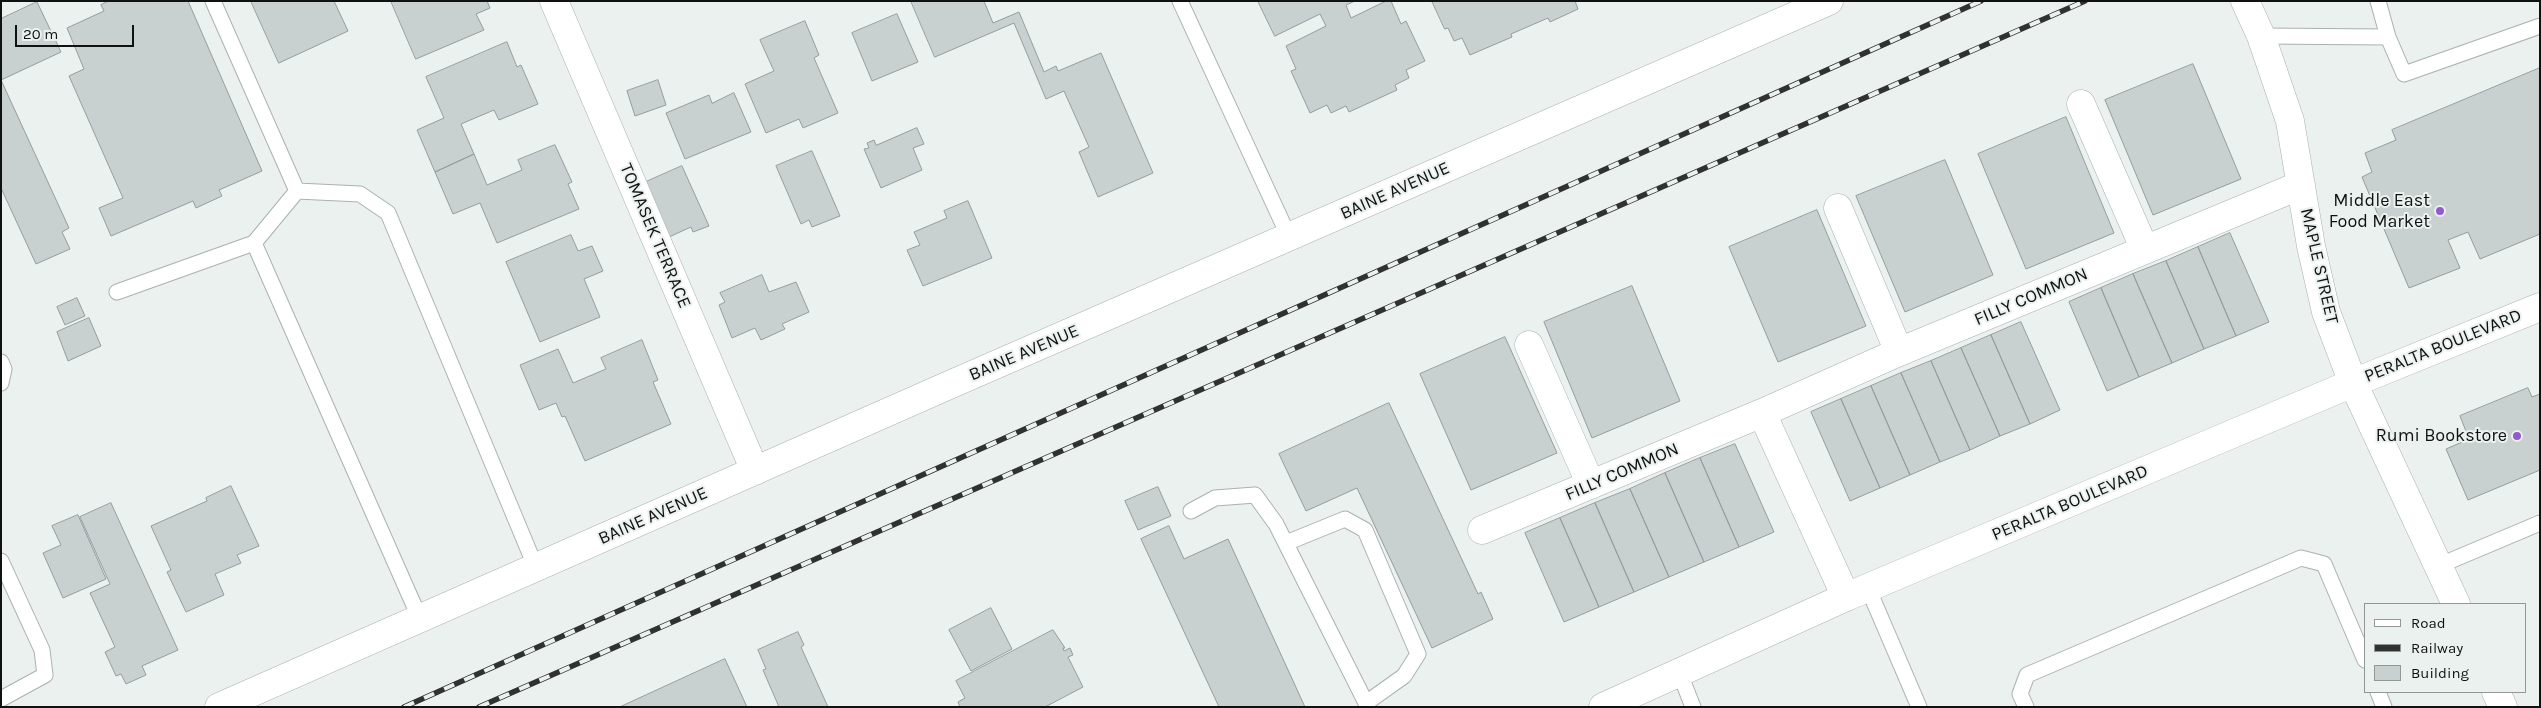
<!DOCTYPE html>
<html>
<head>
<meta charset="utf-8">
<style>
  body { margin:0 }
  #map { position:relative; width:2541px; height:708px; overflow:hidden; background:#eaf1ef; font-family:Karla,sans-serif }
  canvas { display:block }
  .frame { position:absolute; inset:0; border:2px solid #101211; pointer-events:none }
  .legend { position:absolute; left:2364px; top:603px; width:162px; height:90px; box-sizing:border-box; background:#eaf1ef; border:1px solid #939896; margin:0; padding:6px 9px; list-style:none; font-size:15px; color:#101211 }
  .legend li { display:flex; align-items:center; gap:10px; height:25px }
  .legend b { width:25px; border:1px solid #939896 }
  .scale { position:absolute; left:15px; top:25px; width:119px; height:22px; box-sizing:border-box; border:2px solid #101211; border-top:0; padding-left:6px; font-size:15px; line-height:18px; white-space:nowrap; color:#101211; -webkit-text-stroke:4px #eaf1ef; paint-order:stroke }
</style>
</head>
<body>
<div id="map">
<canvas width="2541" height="708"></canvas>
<div class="frame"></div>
<ul class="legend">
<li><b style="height:6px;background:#fff"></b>Road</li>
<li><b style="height:6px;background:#2f3231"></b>Railway</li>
<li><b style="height:14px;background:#c8d0d0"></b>Building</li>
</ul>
<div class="scale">20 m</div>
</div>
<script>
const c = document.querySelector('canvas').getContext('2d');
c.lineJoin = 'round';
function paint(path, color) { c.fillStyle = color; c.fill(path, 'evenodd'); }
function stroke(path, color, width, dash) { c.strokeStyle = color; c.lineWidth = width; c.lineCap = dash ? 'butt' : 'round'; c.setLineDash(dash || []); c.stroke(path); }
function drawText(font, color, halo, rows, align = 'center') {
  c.font = font + ' Karla,sans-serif'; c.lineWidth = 4; c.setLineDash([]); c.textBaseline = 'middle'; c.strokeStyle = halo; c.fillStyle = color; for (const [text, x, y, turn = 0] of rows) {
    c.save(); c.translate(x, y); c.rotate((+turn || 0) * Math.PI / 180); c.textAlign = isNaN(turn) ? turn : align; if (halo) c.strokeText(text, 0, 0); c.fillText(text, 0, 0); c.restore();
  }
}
const building = new Path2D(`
  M109,1H188L262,171L219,190L222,196L196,208L193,201L111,236L99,208L123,198L69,76L84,69L67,28L104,11L101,5Z
  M251,1H334L348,31L279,63Z
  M391,1H487L490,8L476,14L484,30L416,59Z
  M911,1H984L993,23L1019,12L1044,72L1056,66L1058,71L1101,53L1153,173L1098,197L1079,152L1089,147L1064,91L1046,99L1014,23L935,57Z
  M1258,1H1355L1346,5L1351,18L1386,1H1391L1401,24L1406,21L1425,61L1406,70L1409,78L1395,85L1397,90L1349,112L1346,106L1331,113L1327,105L1310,113L1291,71L1296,69L1286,46L1326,26L1320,14L1275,36Z
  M1432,1H1575L1578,9L1550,22L1548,18L1511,34L1512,37L1470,55L1462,38L1454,41L1448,28L1445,29Z
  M37,2L61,52L1,80V19Z
  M897,14L918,62L872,81L852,33Z
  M805,21L819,55L814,58L838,113L803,128L799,119L766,133L745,84L774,71L760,40Z
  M507,42L517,67L521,65L538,104L499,120L494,110L461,124L474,154L435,172L417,130L444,118L426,77Z
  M2193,64L2241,179L2153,215L2105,100Z
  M2540,68V234L2480,259L2468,232L2448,240L2460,268L2409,288L2362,177L2372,172L2365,153L2396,140L2392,130Z
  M1,80L69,228L62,232L70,249L36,264L1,188Z
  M658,80L666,105L635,116L627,91Z
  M734,93L751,132L685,159L666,113L709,95L712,103Z
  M2066,117L2114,233L2026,269L1978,154Z
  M917,128L924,144L913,148L922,170L881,188L864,149L869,148L867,143L874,140L876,145Z
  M555,145L572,182L568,184L579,209L497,243L480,203L453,214L435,172L474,154L487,185L522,170L518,160Z
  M812,151L840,216L812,227L809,220L801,224L776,166Z
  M1945,160L1993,275L1905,312L1856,196Z
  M682,166L709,226L693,232L691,227L669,237L646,182Z
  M968,201L992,258L923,286L907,250L920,245L914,232L947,218L944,211Z
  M1817,210L1866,326L1778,362L1729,247Z
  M2230,233L2269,322L2236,336L2198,247Z
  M571,235L578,251L592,246L603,271L584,279L600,317L540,342L506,262Z
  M2198,247L2236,336L2204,349L2166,261Z
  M2166,261L2204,349L2172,363L2133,274Z
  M2133,274L2172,363L2139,377L2101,288Z
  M762,275L769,292L796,282L809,312L782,324L785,329L761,340L755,328L732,338L719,305L725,302L720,293Z
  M1632,286L1680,401L1592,438L1544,322Z
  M2101,288L2139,377L2107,391L2069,302Z
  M77,298L85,316L65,325L57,307Z
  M89,318L101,346L68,361L57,332Z
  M2021,322L2060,410L2030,424L1991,335Z
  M1991,335L2030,424L2000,436L1961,348Z
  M1505,337L1557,453L1471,490L1420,374Z
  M642,340L658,380L653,382L671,424L585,461L565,416L562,417L556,403L539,410L520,365L558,349L573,383L606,369L601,358Z
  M1961,348L2000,436L1970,450L1931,361Z
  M1931,361L1970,450L1940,462L1901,373Z
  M1901,373L1940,462L1910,475L1871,386Z
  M1871,386L1910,475L1880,488L1841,399Z
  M2528,388L2532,397L2540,394V470L2468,500L2446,449L2469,439L2460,416Z
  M1841,399L1880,488L1850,501L1811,412Z
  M1389,403L1478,594L1481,592L1493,619L1432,648L1357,488L1306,511L1279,454Z
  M1735,444L1774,532L1739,547L1700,458Z
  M1700,458L1739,547L1704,562L1665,473Z
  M1665,473L1704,562L1669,577L1630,489Z
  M231,486L259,546L237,555L241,563L215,574L224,595L186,612L167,572L171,570L151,526L207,501L206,498Z
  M1158,487L1171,516L1138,530L1125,501Z
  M1630,489L1669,577L1634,592L1595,503Z
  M111,503L178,650L142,666L146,675L126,684L121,674L116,676L105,652L115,647L90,593L110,584L80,517Z
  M1595,503L1634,592L1599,607L1560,518Z
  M78,515L106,579L63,598L43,553L61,545L52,526Z
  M1560,518L1599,607L1564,622L1525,533Z
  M1169,526L1184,559L1228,539L1305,707H1219L1141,539Z
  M991,608L1012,649L971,671L949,630Z
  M1053,630L1065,648H1063L1064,651L1070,648L1073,655L1068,657L1083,687L1045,707H960L958,702L965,698L956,681Z
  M798,632L804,645L801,647L828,707H779L763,670L766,669L758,650Z
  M725,659L747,707H620Z`);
const service = new Path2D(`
  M213,1L297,191L254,243L420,619
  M1180,1L1289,237
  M2378,1L2388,37L2404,74L2540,26
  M2261,36L2388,37
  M297,191L360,194L388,213L536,568
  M117,292L254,243
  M1,362L4,369L1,383
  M1191,511L1215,498L1255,495L1276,524L1368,707
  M1286,543L1345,519L1365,530L1418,654L1404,676L1366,703
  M1,561L42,650L45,675L1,699
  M2438,566L2540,523
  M1868,588L1919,707
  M1680,674L1693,707
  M2378,692L2384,707
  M2026,707L2020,694L2027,675L2301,558L2324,564L2365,660`);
const minor = new Path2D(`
  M554,1L755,471
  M2245,1L2261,36L2290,121L2311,246L2326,312L2353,383L2456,604
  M2081,104L2145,250
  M1838,208L1899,352
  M1529,345L1591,485
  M1762,413L1899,352L2301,185
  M1482,530L1762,413L1846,597
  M2496,692L2503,707
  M219,707L947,386L1829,1`);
const secondary = new Path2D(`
  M1603,707L1846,597L2353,383L2540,307`);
const rail = new Path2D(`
  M404,707L1981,1
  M479,707L2085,1`);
const markers = [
  [2440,211,5,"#9259d1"],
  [2517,436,5,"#9259d1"]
];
const streetNames = [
  ["BAINE AVENUE",1395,191,-24],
  ["TOMASEK TERRACE",655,236,67],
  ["MAPLE STREET",2319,266,77],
  ["FILLY COMMON",2031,297,-23],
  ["PERALTA BOULEVARD",2443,346,-22],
  ["BAINE AVENUE",1024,353,-23],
  ["FILLY COMMON",1622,472,-23],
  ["PERALTA BOULEVARD",2070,503,-23],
  ["BAINE AVENUE",653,516,-24]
];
const poiNames = [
  ["Middle East",2430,201],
  ["Food Market",2430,222],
  ["Rumi Bookstore",2507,436]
];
paint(building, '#c8d0d0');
stroke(building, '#959c9d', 1);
stroke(service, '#aab1af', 17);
stroke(minor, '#aab1af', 29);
stroke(secondary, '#aab1af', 29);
stroke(service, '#fff', 15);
stroke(minor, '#fff', 28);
stroke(secondary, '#fff', 28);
stroke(rail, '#2f3231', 5.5);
stroke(rail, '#eaf1ef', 4, [11]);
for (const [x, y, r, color] of markers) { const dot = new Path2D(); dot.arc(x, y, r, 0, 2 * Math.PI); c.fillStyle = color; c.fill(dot); stroke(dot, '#eaf1ef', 2); }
drawText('18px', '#101211', '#eaf1ef', streetNames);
drawText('18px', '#101211', '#eaf1ef', poiNames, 'right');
</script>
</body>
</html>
